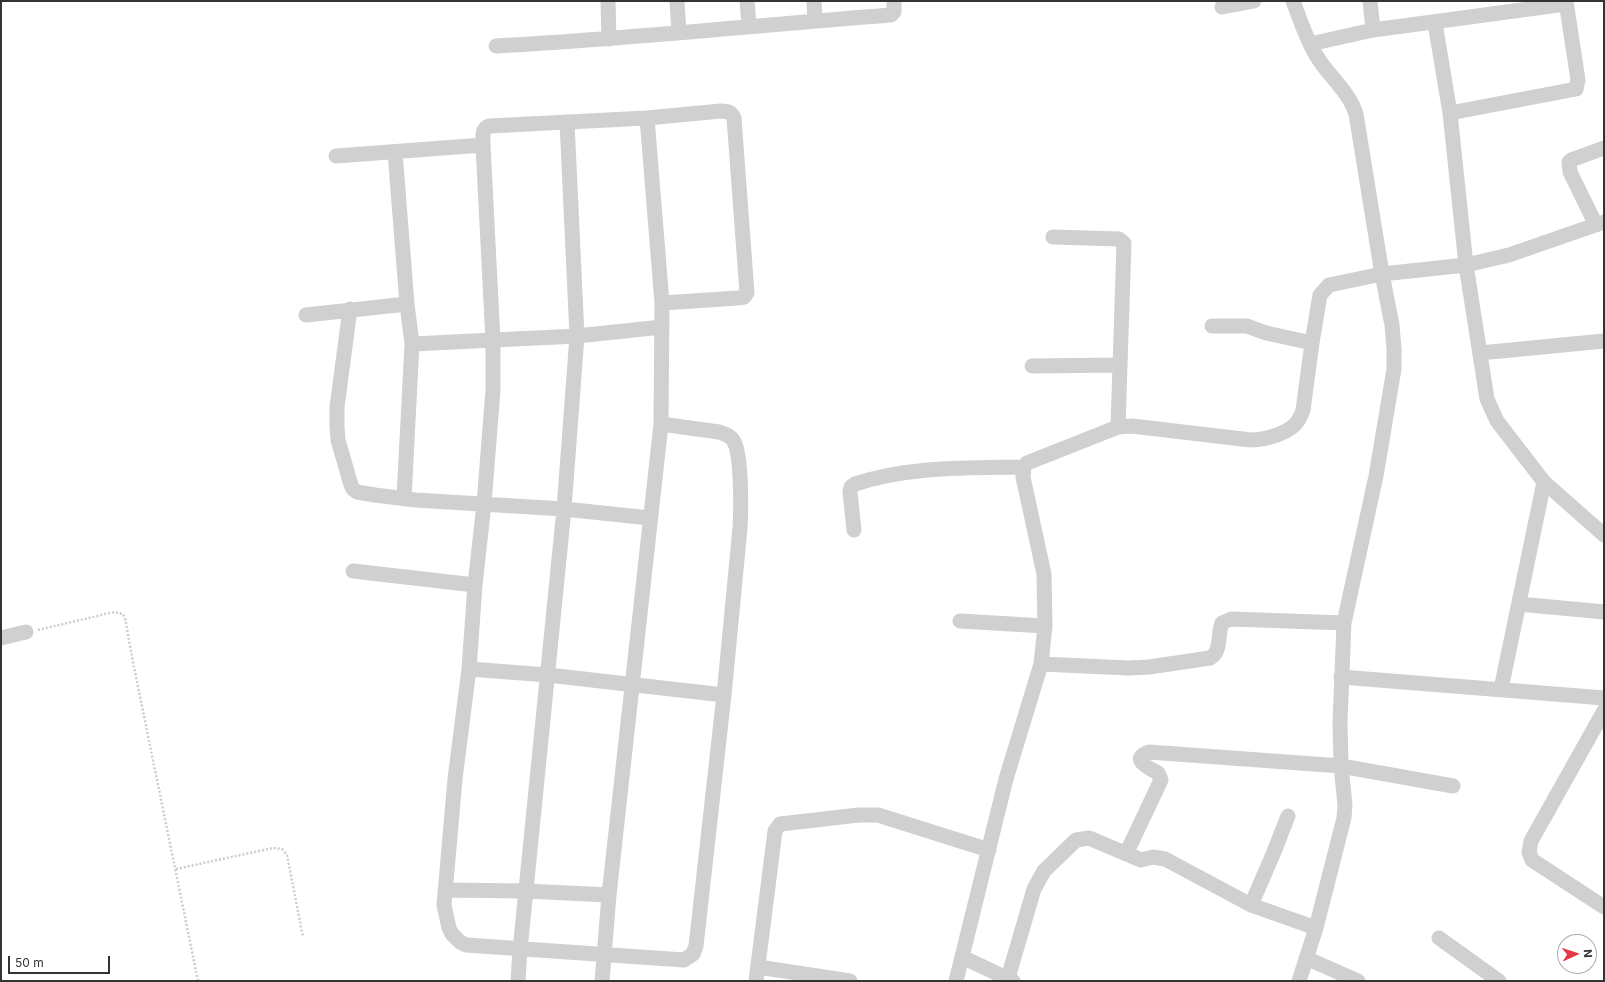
<!DOCTYPE html>
<html>
<head>
<meta charset="utf-8">
<style>
  body { margin:0 }
  #map { position:relative; width:1605px; height:982px; overflow:hidden; background:#fff; font-family:Inter,sans-serif }
  canvas { display:block }
  .frame { position:absolute; inset:0; border:2px solid #333; pointer-events:none }
  .north { position:absolute; left:1557px; top:934px; width:40px; height:40px; box-sizing:border-box; background:#fff; border:1px solid #adadad; border-radius:50%; rotate:87deg; font-size:11px; font-weight:700; line-height:16px; text-align:center; color:#333 }
  .north::after { content:''; display:block; margin:auto; width:14px; height:18px; background:#e63946; clip-path:polygon(50% 0,100% 100%,50% 72%,0 100%) }
  .scale { position:absolute; left:8px; top:956px; width:102px; height:18px; box-sizing:border-box; border:2px solid #333; border-top:0; padding-left:5px; font-size:12px; line-height:14px; white-space:nowrap; color:#333; -webkit-text-stroke:3px #fff; paint-order:stroke }
</style>
</head>
<body>
<div id="map">
<canvas width="1605" height="982"></canvas>
<div class="frame"></div>
<div class="north">N</div>
<div class="scale">50 m</div>
</div>
<script>
const c = document.querySelector('canvas').getContext('2d');
c.lineJoin = 'round';
function stroke(path, color, width, dash) { c.strokeStyle = color; c.lineWidth = width; c.lineCap = dash ? 'butt' : 'round'; c.setLineDash(dash || []); c.stroke(path); }
const path = new Path2D(`
  M38,630L114,612L123,614L125,618L133,662L198,981
  M176,869L273,848L282,849L287,855L303,937`);
const street = new Path2D(`
  M608,1L609,39
  M677,1L679,33
  M747,1L749,25
  M814,1L815,20
  M1293,1C1300,19 1306,39 1316,55C1328,76 1349,91 1356,114L1382,274L1392,325L1394,349V369L1376,476L1344,623L1340,722L1341,766L1345,805L1344,818L1316,928L1299,981
  M1370,1L1373,30
  M1222,7L1254,1
  M1435,23L1450,113L1466,265L1487,399L1497,421L1544,482L1604,535
  M1310,44L1373,30L1566,4
  M496,46C628,39 760,25 891,15L894,12V1
  M1450,113L1576,89L1578,80L1566,1
  M395,152L407,304L412,344L404,498
  M336,156L483,145
  M1596,225L1570,172L1569,162L1571,160L1604,148
  M1053,237L1119,239L1124,243L1118,427
  M350,309L337,407V426L338,440L351,485L353,489L357,492L375,495L415,500L564,509L650,518
  M306,315L407,304
  M1212,326H1247L1266,333L1312,343
  M412,344L577,336L662,327
  M1480,353L1604,341
  M1032,366L1120,365
  M661,424L719,432C724,434 730,435 733,440C742,452 741,511 740,528L724,695L696,946L693,954L684,960L466,945L460,942L452,934L449,928L444,905L455,779L469,669L475,585L484,504L493,390V341L483,145C483,138 481,129 489,126L647,118L721,111C728,111 731,112 734,118L747,293L744,297L738,298L662,303
  M854,530L850,492L851,487L855,484C910,466 967,468 1024,467
  M353,571L475,585
  M1519,604L1604,612
  M960,621L1045,626
  M1,638L26,632
  M1041,664L1129,668L1149,667L1210,658C1222,652 1217,634 1222,623L1231,619L1344,623
  M469,669L548,675L724,695
  M1341,677L1604,698
  M1501,689L1544,482
  M1126,854L1161,780L1158,773C1149,768 1129,759 1149,752L1341,766L1453,786
  M445,890L526,891L609,895
  M1251,905L1274,852L1288,816
  M1604,907L1532,860L1529,852L1531,841L1604,711
  M1439,938L1499,981
  M962,957L1013,981
  M1306,958L1358,981
  M758,967L850,981
  M1008,978L1034,889L1044,871L1076,840L1089,838L1141,860L1153,857L1165,859L1251,905L1316,928
  M518,981L520,950L564,509L577,336L567,122
  M602,981L609,895L661,424L662,303L647,118
  M756,981L775,831L780,824L859,815H878L989,850
  M956,981L1006,779L1041,664L1045,626L1044,574L1023,477L1024,467L1027,463L1118,427L1132,426L1251,440C1265,440 1292,433 1299,419C1301,416 1302,413 1303,410L1312,343L1320,295L1329,285L1382,274L1466,265L1509,255L1604,222`);
stroke(path, '#cdcdcd', 2.5, [2, 2]);
stroke(street, '#d0d0d0', 15);
</script>
</body>
</html>
